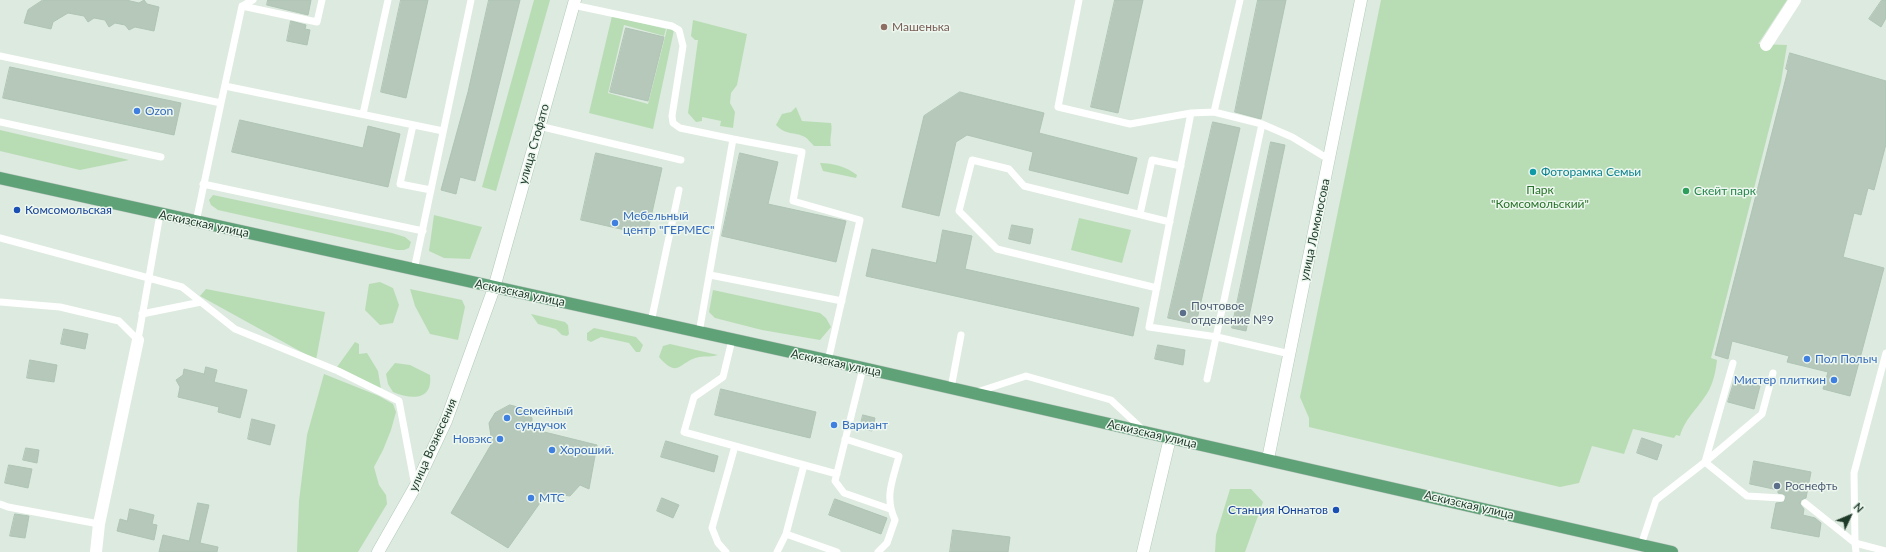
<!DOCTYPE html>
<html>
<head>
<meta charset="utf-8">
<style>
  body { margin:0 }
  #map { position:relative; width:1886px; height:552px; overflow:hidden; background:#ddeadf; font-family:Lato,sans-serif }
  canvas { display:block }
  .north { position:absolute; left:1830px; top:496px; width:40px; height:40px; -webkit-text-stroke:3px #edf7ef; paint-order:stroke; rotate:46deg; font-size:11px; font-weight:700; line-height:16px; text-align:center; color:#1e3a28 }
  .north::after { content:''; display:block; margin:auto; width:14px; height:18px; background:#1e3a28; clip-path:polygon(50% 0,100% 100%,50% 72%,0 100%) }
</style>
</head>
<body>
<div id="map">
<canvas width="1886" height="552"></canvas>
<div class="north">N</div>
</div>
<script>
const c = document.querySelector('canvas').getContext('2d');
c.lineJoin = 'round';
function paint(path, color) { c.fillStyle = color; c.fill(path, 'evenodd'); }
function stroke(path, color, width, dash) { c.strokeStyle = color; c.lineWidth = width; c.lineCap = dash ? 'butt' : 'round'; c.setLineDash(dash || []); c.stroke(path); }
function drawText(font, color, halo, rows, align = 'center') {
  c.font = font + ' Lato,sans-serif'; c.lineWidth = 3; c.setLineDash([]); c.textBaseline = 'middle'; c.strokeStyle = halo; c.fillStyle = color; for (const [text, x, y, turn = 0] of rows) {
    c.save(); c.translate(x, y); c.rotate((+turn || 0) * Math.PI / 180); c.textAlign = isNaN(turn) ? turn : align; if (halo) c.strokeText(text, 0, 0); c.fillText(text, 0, 0); c.restore();
  }
}
const green = new Path2D(`
  M534,0H550L496,191L482,187Z
  M1381,0H1787L1758,44L1787,45L1781,82L1711,358L1717,360C1716,369 1714,380 1710,388C1702,405 1685,417 1680,436L1676,435L1674,438L1633,429L1624,454L1592,446L1579,483L1560,487L1309,427V418L1300,397Z
  M612,16L666,29L664,36L624,25L608,93L648,104L667,29L674,30L653,129L589,113Z
  M693,20L747,34L737,85L731,93L730,103L735,112L733,128L720,126L721,121L702,117V121L696,122L688,113L698,40H695L691,36Z
  M796,107L802,121L831,123C833,131 829,138 831,146H814C811,143 808,139 805,137C793,131 787,136 776,125L782,114L791,112Z
  M0,130L129,160L80,170L0,151Z
  M820,163C833,163 847,167 857,175L856,178L823,171Z
  M213,195L392,233L405,237L411,242L409,248L404,250H397L218,210L211,205L209,200Z
  M434,215L482,227L470,259L444,258L429,251Z
  M1079,218L1131,230L1122,263L1071,250Z
  M380,282L393,288L399,305L393,323L380,325L365,310L369,284Z
  M206,289L325,312L316,360L200,296Z
  M410,289L462,300L465,307L458,340L430,334L415,306Z
  M713,290L820,313L826,318L831,327L820,340L762,330L715,318L709,312Z
  M531,314L565,322L568,325L569,334L567,336L562,335L556,329L538,324Z
  M594,328L636,337L643,345L640,352H636L629,343L601,337L591,342L587,340V333Z
  M355,342L359,344V354L367,353L378,371L381,389L337,367Z
  M670,344L718,355C712,357 706,356 699,357C679,361 679,380 659,357L663,346Z
  M395,363L410,365L430,375C433,402 410,399 393,392L388,384L386,374Z
  M324,374L379,396L393,404L396,412L391,430L383,450L374,467L379,485L386,495L387,504L358,552H297L299,501L307,435Z
  M1230,489H1251L1263,502L1245,552H1215L1216,535Z`);
const building = new Path2D(`
  M43,0H126L139,3L144,0L147,4L159,7L154,31L135,27L129,30L125,25L115,23L109,27L105,20L94,18L88,22L84,16L68,13L53,22L51,29L24,23L28,10Z
  M268,0H311L308,15L267,5Z
  M401,0H428L406,98L381,92Z
  M489,0H520L475,181L460,177L456,194L441,190L468,92Z
  M1115,0H1143L1118,113L1091,107Z
  M1258,0H1286L1261,119L1235,112Z
  M1882,0H1886V18L1881,27L1869,19Z
  M291,21L306,25L305,29L310,30L307,45L287,41Z
  M626,28L664,37L648,101L610,92Z
  M1790,53L1886,81V144L1874,190L1868,188L1861,215L1854,213L1843,257L1884,268L1850,396L1823,389L1828,372L1787,362L1789,356L1732,341L1728,359L1715,355L1788,70L1786,69Z
  M10,67L181,103L174,135L3,98Z
  M960,92L1044,113L1039,133L1137,158L1128,194L1029,170L1033,152L967,135L956,142L939,216L902,207L924,116Z
  M240,120L363,148L368,126L400,134L388,187L232,152Z
  M1213,122L1240,128L1196,324L1168,318Z
  M1271,142L1285,145L1246,331L1232,328Z
  M596,153L662,168L647,235L581,220Z
  M740,153L778,162L768,204L846,221L836,262L722,236Z
  M1012,225L1033,229L1030,244L1009,239Z
  M943,230L972,236L965,269L1139,308L1133,336L866,276L872,249L936,263Z
  M64,329L88,334L85,349L61,344Z
  M1158,345L1185,350L1183,365L1155,359Z
  M30,360L57,365L54,382L27,378Z
  M206,367L217,370L214,382L247,390L240,418L218,412L219,407L178,397L180,387L176,380L183,375L184,369L204,374Z
  M1735,379L1760,386L1754,409L1728,402Z
  M721,389L816,412L810,438L715,415Z
  M510,405L525,409L532,418V429L597,445L589,489L580,485L570,496L547,493L508,548L451,513L492,443L489,423L495,413Z
  M863,415L875,418L872,431L860,428Z
  M252,419L275,425L270,445L248,439Z
  M1642,438L1662,445L1657,460L1637,453Z
  M666,441L718,456L714,472L661,457Z
  M26,448L39,450L37,463L23,460Z
  M1754,461L1811,472L1806,498L1801,500L1800,504L1804,509L1803,515L1815,518L1821,523L1819,537L1771,528L1776,503L1784,502L1786,496L1783,494L1778,493V490L1750,484Z
  M9,465L32,469L28,488L5,483Z
  M662,498L679,505L673,518L657,511Z
  M835,499L887,518L881,534L829,515Z
  M198,503L209,505L200,543L218,547L217,552H159L163,535L189,541Z
  M130,509L154,515L152,524L157,525L154,540L117,531L120,519L127,521Z
  M15,514L29,516L25,538L10,536Z
  M953,530L1010,537L1008,552H950Z`);
const lane = new Path2D(`
  M1079,0L1058,107L1130,124L1191,113L1214,112L1240,0
  M573,5L672,26L679,30L683,46L672,116L673,123L680,128L733,139
  M242,6L317,22L322,0
  M0,56L221,103L196,222
  M225,86L443,131
  M221,103L242,6L253,0
  M1214,112L1262,124L1292,137L1330,160
  M1191,113L1149,327L1217,337L1290,354
  M363,114L388,0
  M0,122L161,157
  M413,125L400,184L431,190
  M539,126L681,160
  M203,184L423,231
  M1140,214L1152,160L1181,166
  M0,238L182,287L235,329L338,371L399,401L415,486
  M414,270L471,0
  M710,275L842,301
  M1157,288L997,249L959,211L972,160L1009,169L1024,186L1170,222
  M0,302L60,307L119,321L138,340
  M142,314L201,302
  M651,322L679,190
  M699,333L733,139L802,152L793,201L860,220L828,361
  M138,340L160,214
  M732,340L723,377L694,397L684,432L837,474
  M1886,353L1854,473L1855,543L1886,551
  M863,368L835,481L844,493L890,509
  M1773,373L1762,414L1705,462L1747,496L1781,498
  M1207,379L1262,124
  M951,388L961,335
  M977,392L1026,376L1111,400L1143,430
  M845,439L899,456C893,480 884,496 895,520L887,543L878,552
  M804,465L786,534L837,552
  M1805,503L1855,543L1856,552
  M0,504L8,507L99,524
  M1641,545L1656,500L1705,462L1733,363
  M726,552L718,543L712,528L735,446
  M777,552L786,534`);
const street = new Path2D(`
  M1766,45L1795,0
  M96,552L99,524L138,340`);
const secondary = new Path2D(`
  M1268,459L1361,0
  M378,552L415,487L446,421L494,288L575,0
  M1143,552L1170,438`);
const primary = new Path2D(`
  M0,178L863,368L1672,552`);
const markers = [
  [884,27,4,"#8d6e63"],
  [137,111,4,"#3f7fe0"],
  [1533,172,4,"#0f9aa8"],
  [1686,191,4,"#2e9e5b"],
  [17,210,4,"#1a4fb4"],
  [615,223,4,"#3f7fe0"],
  [1183,313,4,"#5c6f8a"],
  [1807,359,4,"#3f7fe0"],
  [1834,380,4,"#3f7fe0"],
  [507,418,4,"#3f7fe0"],
  [834,425,4,"#3f7fe0"],
  [500,439,4,"#3f7fe0"],
  [552,450,4,"#3f7fe0"],
  [1777,486,4,"#5c6f8a"],
  [531,498,4,"#3f7fe0"],
  [1336,510,4,"#1a4fb4"]
];
const educationNames = [
  ["Машенька",892,27]
];
const shopNames = [
  ["Ozon",145,111],
  ["Мебельный",623,216],
  ["центр \"ГЕРМЕС\"",623,230],
  ["Пол Полыч",1815,359],
  ["Мистер плиткин",1826,380,"right"],
  ["Семейный",515,411],
  ["сундучок",515,425],
  ["Вариант",842,425],
  ["Новэкс",492,439,"right"],
  ["Хороший.",560,450],
  ["МТС",539,498]
];
const streetNames = [
  ["улица Стофато",534,144,-74],
  ["Аскизская улица",204,224,12],
  ["улица Ломоносова",1315,230,-78],
  ["Аскизская улица",520,293,12],
  ["Аскизская улица",836,363,12],
  ["Аскизская улица",1152,434,13],
  ["улица Вознесения",433,445,-66],
  ["Аскизская улица",1469,505,13]
];
const cultureNames = [
  ["Фоторамка Семьи",1541,172]
];
const parkNames = [
  ["Парк",1540,190],
  ["\"Комсомольский\"",1540,204]
];
const leisureNames = [
  ["Скейт парк",1694,191]
];
const transitNames = [
  ["Комсомольская",25,210],
  ["Станция Юннатов",1328,510,"right"]
];
const serviceNames = [
  ["Почтовое",1191,306],
  ["отделение №9",1191,320],
  ["Роснефть",1785,486]
];
paint(green, '#b8ddb4');
paint(building, '#b5c8ba');
stroke(building, '#afc4b4', 1);
stroke(secondary, '#b0cab7', 13);
stroke(primary, '#c0c8c3', 13);
stroke(lane, '#fff', 7);
stroke(street, '#fff', 12);
stroke(secondary, '#fff', 12);
stroke(primary, '#5fa278', 12);
for (const [x, y, r, color] of markers) { const dot = new Path2D(); dot.arc(x, y, r, 0, 2 * Math.PI); c.fillStyle = color; c.fill(dot); stroke(dot, '#edf7ef', 1.5); }
drawText('12px', '#785e54', '#edf7ef', educationNames, 'left');
drawText('12px', '#366cbe', '#edf7ef', shopNames, 'left');
drawText('12px', '#1e3a28', '#edf7ef', streetNames);
drawText('12px', '#0d838f', '#edf7ef', cultureNames, 'left');
drawText('12px', '#277228', '#edf7ef', parkNames);
drawText('12px', '#27864d', '#edf7ef', leisureNames, 'left');
drawText('12px', '#164399', '#edf7ef', transitNames, 'left');
drawText('12px', '#4e5e75', '#edf7ef', serviceNames, 'left');
</script>
</body>
</html>
